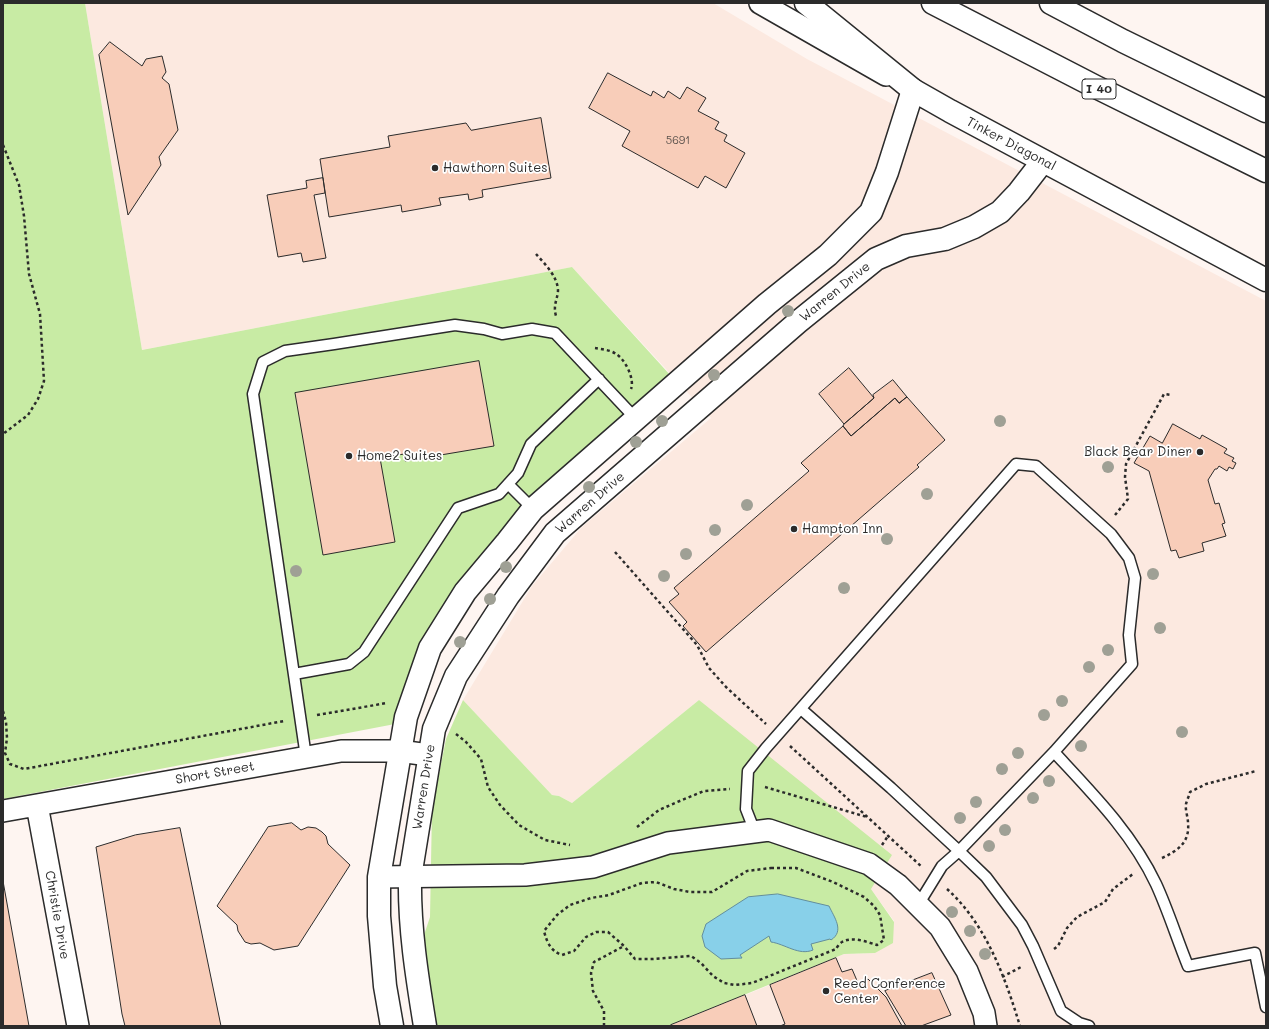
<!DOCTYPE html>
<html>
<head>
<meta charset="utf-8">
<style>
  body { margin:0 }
  #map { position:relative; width:1269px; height:1029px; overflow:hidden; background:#fef5f1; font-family:Mali,sans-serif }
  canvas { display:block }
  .frame { position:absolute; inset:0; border:4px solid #2b2b2b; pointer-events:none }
</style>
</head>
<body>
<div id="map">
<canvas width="1269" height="1029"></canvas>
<div class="frame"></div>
</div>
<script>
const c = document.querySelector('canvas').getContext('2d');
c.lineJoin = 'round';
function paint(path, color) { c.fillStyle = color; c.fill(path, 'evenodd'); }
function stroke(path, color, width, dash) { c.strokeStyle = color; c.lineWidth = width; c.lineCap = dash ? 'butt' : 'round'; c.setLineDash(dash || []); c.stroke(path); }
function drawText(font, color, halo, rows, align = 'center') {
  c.font = font + ' Mali,sans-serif'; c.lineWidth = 3.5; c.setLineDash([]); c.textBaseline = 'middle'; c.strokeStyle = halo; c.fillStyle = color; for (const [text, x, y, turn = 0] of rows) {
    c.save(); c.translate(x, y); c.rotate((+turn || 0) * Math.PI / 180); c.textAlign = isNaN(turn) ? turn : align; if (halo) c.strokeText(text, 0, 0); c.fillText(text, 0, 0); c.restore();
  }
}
const built = new Path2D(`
  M85,3H713L807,59L1266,301V1026H671L844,954L875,953L894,921L871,889L699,700L572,803L559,796L552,795L463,700L532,586L582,527L711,418L572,267L142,350Z`);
const green = new Path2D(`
  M3,3H85L142,350L572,267L671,376L509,525L395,724L3,799Z
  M463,700L552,795L559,796L572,803L699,700L892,855L871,889L894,922L893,943L875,953L844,954L668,1026H437L422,941L430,917L432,809L446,739Z`);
const water = new Path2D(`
  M778,894L829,906C834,917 845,931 831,940L830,939L811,944L813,950C799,956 785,944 771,942L769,936L740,955L742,958L721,959L705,947L702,936L706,924L748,897Z`);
const building = new Path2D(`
  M110,42L142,66L146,59L162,56L166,72L162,78L169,84L178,130L159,157L161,165L128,215L99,55Z
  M608,73L651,96L653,91L664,98L668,91L680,99L687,87L706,98L698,111L719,122L715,129L727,135L724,141L745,153L726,188L705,176L698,188L622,146L630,131L589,108Z
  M541,118L551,178L482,190L483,197L469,200L468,194L439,198L441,205L402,212L401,205L329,217L320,159L390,147L388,136L466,123L471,130Z
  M323,178L325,193L314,195L326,258L303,262L301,253L278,257L267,195L307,188L306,181Z
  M479,361L494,446L405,461L404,454L380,458L395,542L323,555L295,393Z
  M849,368L874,398L844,424L819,394Z
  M893,380L907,397L899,403L895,398L851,436L843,426L844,424L874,398L873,395Z
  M907,397L945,440L917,465L919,467L706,652L683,626L687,622L669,602L679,594L674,588L809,471L801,463L843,426L851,436L895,398L899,403Z
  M1173,424L1200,439L1202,435L1227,449L1224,453L1234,458L1232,461L1236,463L1233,469L1229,467L1227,471L1219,466L1217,469H1215L1208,480L1215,504L1219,503L1225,523L1222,524L1226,536L1202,543L1204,551L1179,558L1176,550L1171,551L1149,471L1134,463L1150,436L1162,443Z
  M292,823L301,830L308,827L316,828L322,832L326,836L328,844L350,865L298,946L274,950L260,943L251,944L245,942L238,931L237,925L217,906L268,827Z
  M180,828L221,1026H125L122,1014L96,847L135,835Z
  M3,881L29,1026H3Z
  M836,958L842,972L852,969L858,983L868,979L886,997L902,1026H780L785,1024L770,985Z
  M932,973L951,1015L921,1026H906L885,991Z
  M745,995L757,1026H672L671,1025Z`);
const path = new Path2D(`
  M3,145L19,185L24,216L29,274L40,314L44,381L38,399L28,415L3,434
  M536,254C545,264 558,277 558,291C557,301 553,305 556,316
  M595,348C601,349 611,350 616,354C625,359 635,379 631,389
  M1115,515L1128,499L1125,477L1126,464L1164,394L1172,395
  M615,552L697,645L709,668L726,687L766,724
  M3,711L6,722L7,738L5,753L10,764L24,769L284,721
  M317,715L387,703
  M456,734L466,742L481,759L488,787L500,805L519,825L545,840L570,845
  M790,746L922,867
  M765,787L867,817
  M637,827L659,810L682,800L704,791L730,789
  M882,845L888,836
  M1162,858C1177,851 1190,843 1188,823C1188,817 1185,810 1186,804C1187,800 1189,796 1190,792L1206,784L1256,771
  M771,868H796L833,882L864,897L874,906L880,915L884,940L877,945C867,942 852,936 842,942C840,943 837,947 836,949L752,983L735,985L724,983L713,976L701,963L691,956L652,959H635L624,946L608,932H596L586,937L574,951L562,955C551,951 547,943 544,931L557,915L570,905L591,898L609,895L642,883L656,882L674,889L690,892H712L747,871Z
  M947,889C986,924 1005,977 1020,1026
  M1054,949L1058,946L1067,928L1077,917L1105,902L1113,889L1133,874
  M1002,977L1023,966
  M604,1026V1011L593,991L591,973L594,962L624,946`);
const lane = new Path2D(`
  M508,484L533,509
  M294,674L349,664L364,652L458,508L499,494L518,473L531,444L599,379
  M801,709L891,788L959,851L986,877L1022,925L1033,946L1061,1011L1079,1023L1089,1026
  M1054,752C1092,793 1132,833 1156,884C1168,910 1177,939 1188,966L1255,953L1266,1007
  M306,757L253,394L263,362L285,351L334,344L455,325L484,329L502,334L532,329L555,333L636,419
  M755,832L746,809L748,771L766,748L1016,464L1036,466L1111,534L1129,558L1135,578L1129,635L1132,664L1054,752L959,851L942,866L918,905`);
const street = new Path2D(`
  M760,3L886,75
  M37,805L78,1026
  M3,811L341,751H399L429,755
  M379,877L525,875L593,867L668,843L769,830L869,864L898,885L940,927L967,971L984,1013L986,1026`);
const secondary = new Path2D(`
  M392,1026L385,986L379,916V877L406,717L430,648L465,592L507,542L533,509L767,304L828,255L871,212L887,172L913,90L950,111L1266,280
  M425,1026C417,977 409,927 410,877L434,729L456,676L508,596L555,533L798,322L876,259L906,246L945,239L974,227L1000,212L1019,192L1043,161`);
const highway = new Path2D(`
  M806,3L913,90
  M933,3L1096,87L1266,171
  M1051,3L1123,41L1266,111`);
const trees = [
  [788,311],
  [714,375],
  [662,421],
  [1000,421],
  [636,442],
  [1108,467],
  [589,487],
  [927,494],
  [747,505],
  [715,530],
  [887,539],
  [686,554],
  [506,567],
  [296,571],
  [1153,574],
  [664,576],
  [844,588],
  [490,599],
  [1160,628],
  [460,642],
  [1108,650],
  [1089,667],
  [1062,701],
  [1044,715],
  [1182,732],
  [1081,746],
  [1018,753],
  [1002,769],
  [1049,781],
  [1033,798],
  [976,802],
  [960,818],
  [1005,830],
  [989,846],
  [952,912],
  [970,931],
  [985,954]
];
const markers = [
  [435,168,4,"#2b2b2b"],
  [1200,452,4,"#2b2b2b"],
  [349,456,4,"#2b2b2b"],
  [794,529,4,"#2b2b2b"],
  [826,991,4,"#2b2b2b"]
];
const numberNames = [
  ["5691",678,141]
];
const shields = [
  [1099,89,34]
];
const shieldNames = [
  ["I 40",1099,89]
];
const streetNames = [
  ["Tinker Diagonal",1011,144,28],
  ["Warren Drive",835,292,-39],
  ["Warren Drive",590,503,-41],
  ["Short Street",215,773,-10],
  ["Warren Drive",424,787,-81],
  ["Christie Drive",57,915,80]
];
const poiNames = [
  ["Hawthorn Suites",443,168],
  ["Black Bear Diner",1192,452,"right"],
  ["Home2 Suites",357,456],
  ["Hampton Inn",802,529],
  ["Reed Conference",834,984],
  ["Center",834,999]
];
paint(built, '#fce9e0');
paint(green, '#c8eba4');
paint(water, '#88d0e9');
stroke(water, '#638e9d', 1);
paint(building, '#f8cdb9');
stroke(building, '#2b2b2b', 1);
stroke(lane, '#2b2b2b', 13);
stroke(street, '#2b2b2b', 24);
stroke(secondary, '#2b2b2b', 25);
stroke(highway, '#2b2b2b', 25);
stroke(path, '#2b2b2b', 2.5, [3, 3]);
stroke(lane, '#fff', 10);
stroke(street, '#fff', 21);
stroke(secondary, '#fff', 22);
stroke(highway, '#fff', 22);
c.fillStyle = '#9fa095';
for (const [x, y] of trees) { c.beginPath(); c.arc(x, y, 6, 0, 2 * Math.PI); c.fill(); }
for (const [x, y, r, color] of markers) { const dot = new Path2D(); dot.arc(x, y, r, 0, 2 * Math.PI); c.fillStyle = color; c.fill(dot); stroke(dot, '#fff', 1.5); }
drawText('11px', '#5e544e', null, numberNames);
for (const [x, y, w] of shields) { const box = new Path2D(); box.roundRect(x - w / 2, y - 10, w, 20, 3); c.fillStyle = '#fff'; c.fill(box); stroke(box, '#2b2b2b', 1); }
drawText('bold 12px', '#2b2b2b', null, shieldNames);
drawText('13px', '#2b2b2b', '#fff', streetNames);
drawText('13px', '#2b2b2b', '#fff', poiNames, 'left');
</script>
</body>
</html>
